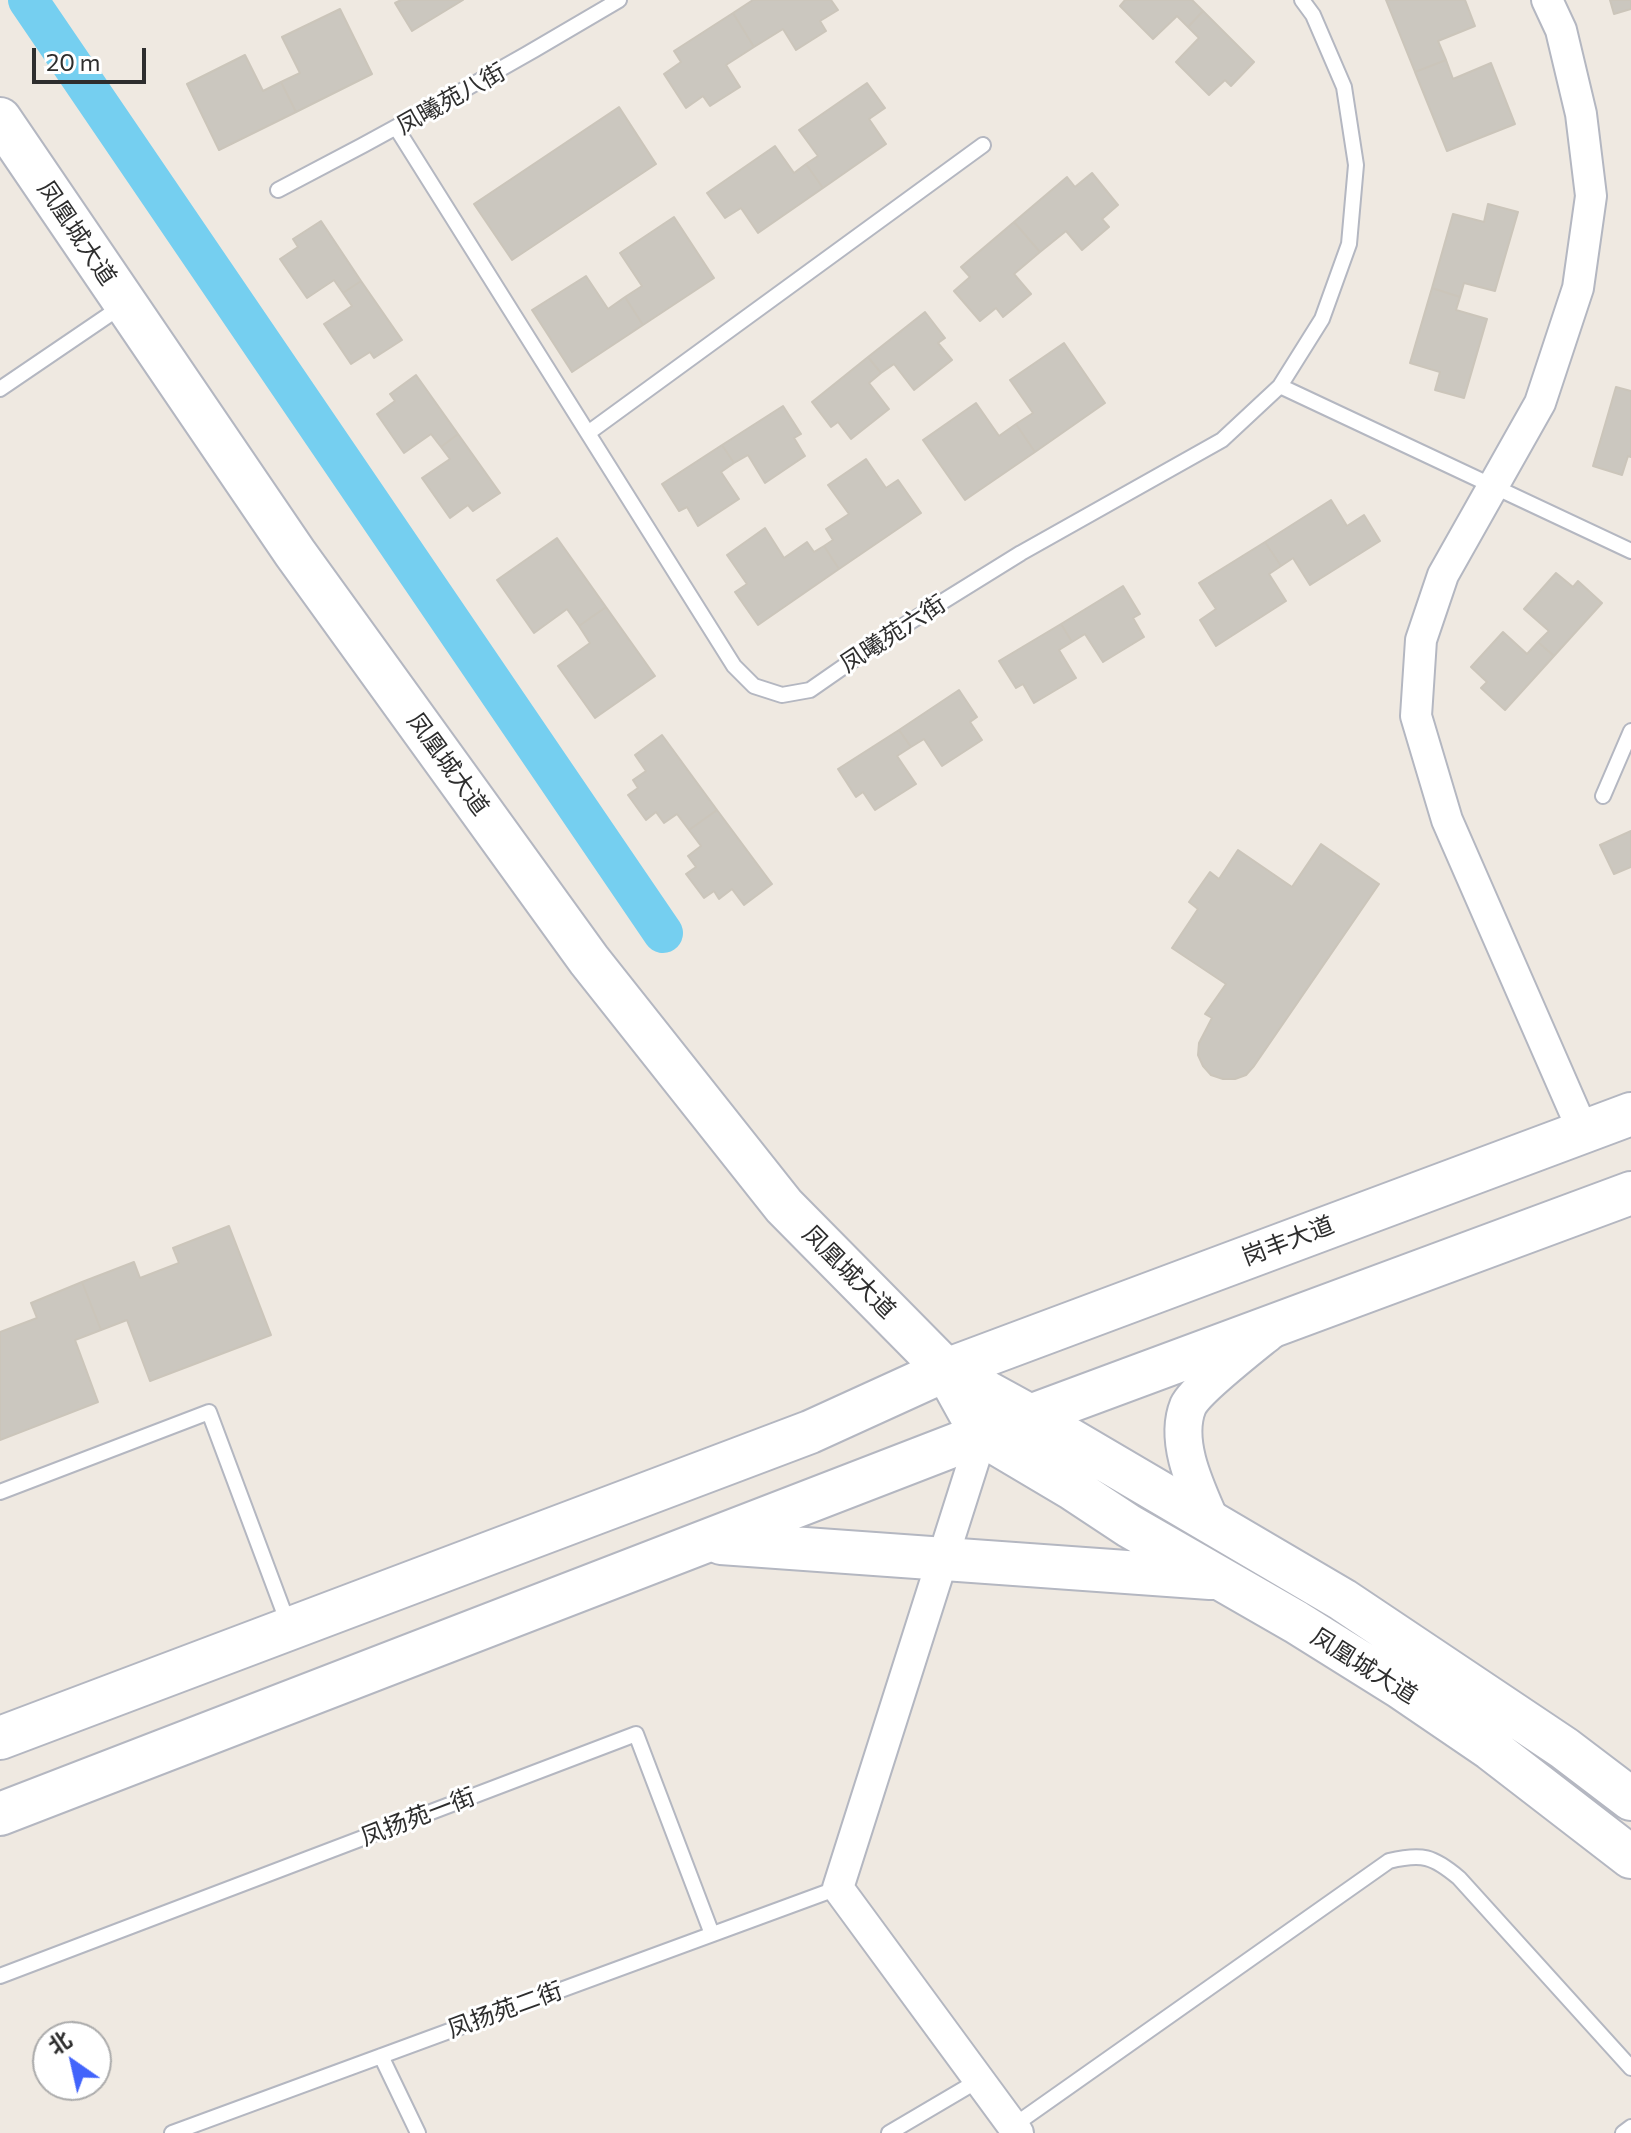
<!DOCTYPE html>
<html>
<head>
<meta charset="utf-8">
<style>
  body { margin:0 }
  #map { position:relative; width:1631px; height:2133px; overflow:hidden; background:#efe9e1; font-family:Commissioner,"Noto Sans SC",sans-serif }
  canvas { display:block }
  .north { position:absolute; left:32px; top:2021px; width:80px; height:80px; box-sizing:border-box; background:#fff; border:2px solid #ababab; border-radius:50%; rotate:326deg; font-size:22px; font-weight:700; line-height:32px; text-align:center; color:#2e2e2e }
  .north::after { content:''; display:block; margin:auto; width:28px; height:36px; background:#4264fb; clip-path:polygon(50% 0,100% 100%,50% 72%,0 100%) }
  .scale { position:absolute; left:32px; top:48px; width:114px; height:36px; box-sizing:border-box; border:4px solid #2e2e2e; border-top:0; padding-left:10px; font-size:24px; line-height:28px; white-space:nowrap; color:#2e2e2e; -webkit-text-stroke:6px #fff; paint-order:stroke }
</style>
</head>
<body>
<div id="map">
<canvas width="1631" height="2133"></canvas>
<div class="north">北</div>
<div class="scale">20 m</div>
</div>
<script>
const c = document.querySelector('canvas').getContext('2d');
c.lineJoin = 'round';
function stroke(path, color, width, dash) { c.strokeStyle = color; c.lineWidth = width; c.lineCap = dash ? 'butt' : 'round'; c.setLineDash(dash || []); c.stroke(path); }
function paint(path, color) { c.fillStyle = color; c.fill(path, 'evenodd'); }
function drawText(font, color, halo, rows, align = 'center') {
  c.font = font + ' Commissioner,"Noto Sans SC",sans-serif'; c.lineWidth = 6; c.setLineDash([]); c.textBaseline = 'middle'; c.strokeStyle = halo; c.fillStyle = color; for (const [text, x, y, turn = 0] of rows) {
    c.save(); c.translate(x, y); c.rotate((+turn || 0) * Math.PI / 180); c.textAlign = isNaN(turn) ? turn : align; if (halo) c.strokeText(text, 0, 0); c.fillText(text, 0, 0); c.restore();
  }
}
const canal = new Path2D(`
  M28,0L663,933`);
const building = new Path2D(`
  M401,0H463L412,31L395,3Z
  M753,0H831L838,10L820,21L826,31L796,50L783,29L754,47L733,13Z
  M1125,0H1192L1203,11L1188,27L1177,16L1153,39L1120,6Z
  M1386,0H1465L1475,26L1438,41L1446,60L1415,72Z
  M1610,0H1631V9L1614,14Z
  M340,9L372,74L296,112L281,82L300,73L282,37Z
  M1203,11L1254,62L1231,86L1225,80L1209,95L1176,62L1199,38L1188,27Z
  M733,13L754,47L726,65L740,87L710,106L703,96L686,108L664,74L681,62L674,51Z
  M245,55L263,91L281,82L296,112L219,150L187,84Z
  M1446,60L1453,79L1491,63L1515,124L1447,151L1415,72Z
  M867,83L885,108L869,119L886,144L823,188L806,164L818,156L799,130Z
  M619,107L656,164L512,260L474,204Z
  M775,146L794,173L806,164L823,188L758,233L741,208L725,218L707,193Z
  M1092,173L1118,205L1102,219L1109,227L1082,250L1066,231L1040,252L1014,222L1067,177L1075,187Z
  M1488,204L1518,212L1495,291L1464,283L1460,297L1432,288L1453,214L1484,222Z
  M674,217L714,278L643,325L625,297L642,286L620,253Z
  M321,221L361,281L343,293L334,280L307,298L280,259L298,247L293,239Z
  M1014,222L1040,252L1014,274L1031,294L1003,317L996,308L980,321L954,291L970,277L961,267Z
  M586,276L608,309L625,297L643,325L572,372L532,310Z
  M361,281L402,340L374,358L370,352L351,364L324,324L352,306L343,293Z
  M1432,288L1460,297L1456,310L1487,319L1464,398L1435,390L1440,372L1410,363Z
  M925,312L945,338L938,343L952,360L914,390L894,364L881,373L868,357Z
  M1064,343L1105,403L1035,452L1016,424L1033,413L1010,380Z
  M868,357L881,373L869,383L889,409L851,439L838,422L831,427L812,402Z
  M416,375L458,434L441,447L431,434L404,453L377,414L395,401L390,394Z
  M1616,387L1631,391V457L1628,456L1622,475L1593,466Z
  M976,403L999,436L1016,424L1035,452L965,500L923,440Z
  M783,406L801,434L794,438L805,456L765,483L748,455L734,463L722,445Z
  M458,434L500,493L473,511L468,505L450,518L422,478L450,459L441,447Z
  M722,445L734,463L721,472L739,499L698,526L687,507L679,511L662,484Z
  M866,459L886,488L898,480L921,513L839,569L824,546L833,540L826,529L849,514L828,485Z
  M1331,500L1347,526L1364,515L1380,541L1310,585L1293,558L1281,566L1265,542Z
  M765,528L784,558L807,542L814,552L824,546L839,569L758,625L735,592L747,584L727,555Z
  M557,538L606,607L579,626L567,609L534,633L497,580Z
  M1265,542L1281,566L1269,574L1286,601L1216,646L1200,620L1216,609L1199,583Z
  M1556,573L1573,587L1578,581L1602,603L1554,656L1538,642L1549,631L1524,609Z
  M1123,586L1140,614L1133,618L1144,637L1103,662L1085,634L1072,642L1061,624Z
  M606,607L655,676L595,718L558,666L590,643L579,626Z
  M1061,624L1072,642L1059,650L1076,678L1034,703L1023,684L1016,688L999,661Z
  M1503,632L1527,654L1538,642L1554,656L1505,710L1481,688L1487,682L1471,667Z
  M959,690L977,717L970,722L982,740L942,766L924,739L911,747L899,730Z
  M899,730L911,747L897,756L916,784L875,810L863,792L856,797L838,769Z
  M662,735L717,810L689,830L677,814L664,823L656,812L646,820L628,795L638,788L633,780L646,771L635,755Z
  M717,810L772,884L744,905L732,889L719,899L714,891L704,898L686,874L696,867L688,856L701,846L689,830Z
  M1631,831V867L1614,874L1600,845Z
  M1321,844L1379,884L1254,1066L1246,1075L1235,1079H1223L1211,1075L1203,1066L1198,1055L1199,1043L1212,1018L1205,1014L1226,984L1172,948L1198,909L1189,902L1210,872L1219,879L1238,850L1292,887Z
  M229,1226L271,1335L150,1381L127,1320L101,1330L82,1282L134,1262L140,1278L179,1263L173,1248Z
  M82,1282L101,1330L75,1340L98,1402L0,1440V1332L37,1318L31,1303Z`);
const service = new Path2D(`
  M397,129L734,666L754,686L782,695L810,690L892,633L1021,553L1222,440L1280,386L1322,319L1349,244L1356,165L1344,87L1313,15L1302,0
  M278,190C394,130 507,67 619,0
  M1280,386L1631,551
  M0,389L122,306
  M588,433L983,145
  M1603,796L1631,731
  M0,1492L209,1412L289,1626
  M0,1976L636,1734L712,1934
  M381,2056L418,2133
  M1013,2126L1389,1861C1422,1853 1433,1856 1459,1878L1631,2068
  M172,2133L838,1888
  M889,2133L979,2080
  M1623,2133L1631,2127`);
const minor = new Path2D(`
  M1547,0L1561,30L1581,114L1591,196L1578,288L1540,403L1443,575L1421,640L1416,716L1447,820L1583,1131
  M982,1435L838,1888L1018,2133`);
const tertiary = new Path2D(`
  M1212,1524C1198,1491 1173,1443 1188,1406C1196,1389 1253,1345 1270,1331`);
const secondary = new Path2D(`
  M0,119L295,553L589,960L784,1206L946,1370L982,1435L1073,1489L1129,1526L1296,1622L1400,1687L1491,1749L1631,1857
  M946,1370L1030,1416L1343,1600L1564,1748L1631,1799
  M721,1543L1210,1578
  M0,1738L810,1432L946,1370L1631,1114
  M0,1814L1030,1416L1631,1193`);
const streetNames = [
  ["凤曦苑八街",451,99,-29],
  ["凤凰城大道",77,233,56],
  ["凤曦苑六街",893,634,-33],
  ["凤凰城大道",448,764,54],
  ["岗丰大道",1288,1241,-21],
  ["凤凰城大道",849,1272,45],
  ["凤凰城大道",1364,1666,32],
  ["凤扬苑一街",418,1817,-21],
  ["凤扬苑二街",505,2010,-20]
];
stroke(canal, '#75cff0', 40);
paint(building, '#cbc7bf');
stroke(building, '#cbc5ba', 2);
stroke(service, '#b4b7c1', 18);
stroke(minor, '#b4b7c1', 34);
stroke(tertiary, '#b4b7c1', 40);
stroke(secondary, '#b4b7c1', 46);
stroke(service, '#fff', 14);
stroke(minor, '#fff', 30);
stroke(tertiary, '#fff', 36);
stroke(secondary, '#fff', 42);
drawText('24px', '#2e2e2e', '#fff', streetNames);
</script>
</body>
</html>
